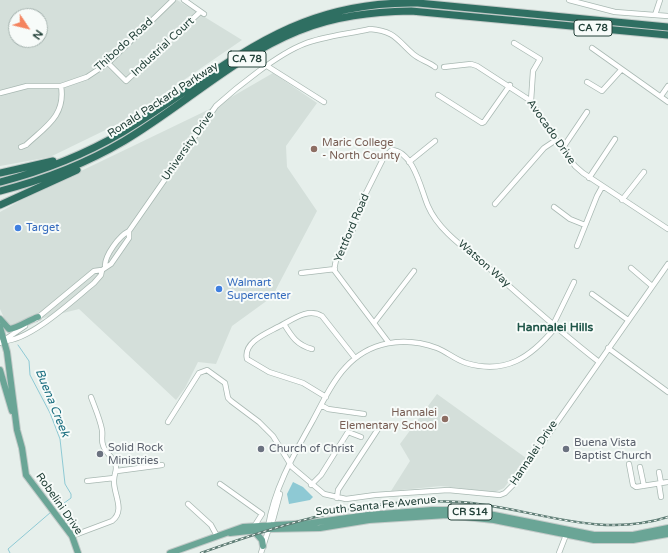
<!DOCTYPE html>
<html>
<head>
<meta charset="utf-8">
<style>
  body { margin:0 }
  #map { position:relative; width:668px; height:553px; overflow:hidden; background:#e6efeb; font-family:"Varela Round",sans-serif }
  canvas { display:block }
  .north { position:absolute; left:8px; top:8px; width:40px; height:40px; box-sizing:border-box; background:#f7fbf9; border:1px solid #a3b1ad; border-radius:50%; rotate:125deg; font-size:11px; font-weight:700; line-height:16px; text-align:center; color:#24423a }
  .north::after { content:''; display:block; margin:auto; width:14px; height:18px; background:#f4845f; clip-path:polygon(50% 0,100% 100%,50% 72%,0 100%) }
</style>
</head>
<body>
<div id="map">
<canvas width="668" height="553"></canvas>
<div class="north">N</div>
</div>
<script>
const c = document.querySelector('canvas').getContext('2d');
c.lineJoin = 'round';
function paint(path, color) { c.fillStyle = color; c.fill(path, 'evenodd'); }
function stroke(path, color, width, dash) { c.strokeStyle = color; c.lineWidth = width; c.lineCap = dash ? 'butt' : 'round'; c.setLineDash(dash || []); c.stroke(path); }
function drawText(font, color, halo, rows, align = 'center') {
  c.font = font + ' "Varela Round",sans-serif'; c.lineWidth = 4; c.setLineDash([]); c.textBaseline = 'middle'; c.strokeStyle = halo; c.fillStyle = color; for (const [text, x, y, turn = 0] of rows) {
    c.save(); c.translate(x, y); c.rotate((+turn || 0) * Math.PI / 180); c.textAlign = isNaN(turn) ? turn : align; if (halo) c.strokeText(text, 0, 0); c.fillText(text, 0, 0); c.restore();
  }
}
const built = new Path2D(`
  M0,0H177L242,40L124,121L50,157L0,166ZM16,16H40V40H16Z
  M273,73L317,103L286,146L287,167L317,211L272,297L232,326L216,364L198,362L185,388L176,400L79,309L8,327L0,309V212L25,198L216,106Z
  M437,394L526,458L504,488L495,492L441,486L391,491L410,461L400,444Z`);
const water = new Path2D(`
  M293,482L303,487L313,497L310,500L289,504L287,494Z`);
const stream = new Path2D(`
  M18,345L29,361L30,375L50,413L60,439L65,484L71,494V498L56,509
  M10,553L8,549L51,512`);
const minor = new Path2D(`
  M184,0L204,14
  M569,0L615,12L668,16
  M655,15L660,0
  M514,43L540,59L533,71L531,101
  M592,48L668,102
  M108,63L126,81L200,12
  M267,66L324,102
  M444,67L471,64L477,66L531,101L556,140L575,166L583,173L668,229
  M587,82L602,91L621,70
  M0,93L27,86H61L87,77L108,63L173,0
  M438,95L482,123L484,122L510,85
  M661,96L668,86
  M21,147L26,145C45,127 66,116 61,86
  M562,149L587,112
  M409,162L435,141
  M589,178L615,139
  M622,200L644,172
  M495,204L544,148L556,140
  M554,207L570,219L585,225
  M577,246L597,196L602,187
  M105,266C105,255 119,236 129,231L216,106C237,87 278,54 304,44C324,36 349,34 370,29C395,31 397,40 413,54C420,60 429,62 435,67
  M631,268L652,286
  M301,273L335,269
  M592,294L628,320
  M36,319L94,271L102,270
  M374,323L414,271
  M284,324C292,337 297,345 312,349
  M4,341C31,340 73,300 94,283L101,275L102,270L111,264L129,238V231
  M0,343L25,326
  M389,343L334,270L336,260L352,232L362,201L384,157L392,150C414,152 421,190 428,206C439,232 469,251 490,269C526,301 560,332 599,362
  M608,348L668,392
  M326,397L303,383L269,372L247,359C243,342 267,333 278,327C291,321 307,307 322,316L355,358
  M321,405L328,409L364,414
  M168,422L199,373L207,370L225,383L228,398L231,401L259,422L273,436L292,467L324,494L346,499L375,495L448,490L500,495L505,493L513,485L668,264
  M629,464L633,485L636,487L668,482
  M640,467L644,486
  M117,471L162,465
  M659,472L661,483
  M87,481L114,478
  M220,484L262,514L255,525
  M659,484L661,497
  M311,485L321,475L348,432L361,437
  M337,498L338,490L380,426
  M188,504L211,525L217,536
  M273,520L280,494
  M268,527C274,489 293,456 312,422C322,404 331,383 345,368C369,341 404,336 437,348C447,352 456,360 466,363C506,375 531,357 555,328L554,323L574,282
  M72,536L112,521C126,510 113,494 114,480C114,473 118,470 115,463C112,456 105,453 103,445C101,440 103,435 102,430C100,419 95,408 91,397
  M261,553L269,528
  M559,553L566,535`);
const major = new Path2D(`
  M0,319L9,329C19,328 28,320 38,317
  M0,327L7,352L17,430L22,448L26,475L72,536L78,553
  M0,370L12,411
  M254,531L262,540L263,546
  M230,533L268,529L320,528L369,520L447,515L494,520L594,540H633L668,534
  M170,553L243,527L311,523L368,515L432,510H458L494,515L594,535H633L668,528`);
const highway = new Path2D(`
  M0,173L53,161
  M0,182C43,171 84,155 123,132C225,70 287,0 418,3L668,27
  M0,191C43,180 85,164 124,141C183,106 234,57 298,31C334,16 372,12 411,11L668,35
  M0,205L77,170`);
const rail = new Path2D(`
  M201,553C284,523 370,496 460,502C531,507 596,540 668,517`);
const markers = [
  [314,149,4,"#8d6e63"],
  [18,228,4,"#3f7fe0"],
  [219,289,4,"#3f7fe0"],
  [445,419,4,"#8d6e63"],
  [261,449,4,"#6b7280"],
  [566,449,4,"#6b7280"],
  [100,454,4,"#6b7280"]
];
const shields = [
  [593,28,38],
  [247,59,38],
  [470,512,44]
];
const shieldNames = [
  ["CA 78",593,28],
  ["CA 78",247,59],
  ["CR S14",470,512]
];
const streetNames = [
  ["Thibodo Road",124,45,-42],
  ["Industrial Court",163,47,-43],
  ["Ronald Packard Parkway",163,100,-33],
  ["Avocado Drive",551,132,55],
  ["University Drive",188,146,-55],
  ["Yettford Road",352,228,-67],
  ["Watson Way",484,264,41],
  ["Hannalei Drive",534,453,-56],
  ["Robelini Drive",59,504,55],
  ["South Santa Fe Avenue",376,506,-6]
];
const educationNames = [
  ["Maric College",322,143],
  ["- North County",322,156],
  ["Hannalei",437,413,"right"],
  ["Elementary School",437,426,"right"]
];
const shopNames = [
  ["Target",26,228],
  ["Walmart",227,283],
  ["Supercenter",227,296]
];
const worshipNames = [
  ["Buena Vista",574,443],
  ["Baptist Church",574,456],
  ["Solid Rock",108,448],
  ["Ministries",108,461],
  ["Church of Christ",269,449]
];
const neighbourhoodNames = [
  ["Hannalei Hills",555,328]
];
const waterNames = [
  ["Buena Creek",52,403,68]
];
paint(built, '#d4dfda');
paint(water, '#8ec9d4');
stroke(stream, '#8ec9d4', 1);
stroke(minor, '#a8b8b2', 6);
stroke(major, '#c2cac8', 8);
stroke(highway, '#c2cac8', 9);
stroke(minor, '#fff', 4.5);
stroke(major, '#6aa596', 6);
stroke(highway, '#2f6f62', 7);
stroke(rail, '#5f7d75', 2.5);
stroke(rail, '#f7fbf9', 1, [3]);
for (const [x, y, r, color] of markers) { const dot = new Path2D(); dot.arc(x, y, r, 0, 2 * Math.PI); c.fillStyle = color; c.fill(dot); stroke(dot, '#f7fbf9', 1.5); }
for (const [x, y, w] of shields) { const box = new Path2D(); box.roundRect(x - w / 2, y - 8, w, 16, 3); c.fillStyle = '#f7fbf9'; c.fill(box); stroke(box, '#24423a', 1); }
drawText('bold 10px', '#24423a', null, shieldNames);
drawText('11px', '#24423a', '#f7fbf9', streetNames);
drawText('11px', '#785e54', '#f7fbf9', educationNames, 'left');
drawText('11px', '#366cbe', '#f7fbf9', shopNames, 'left');
drawText('11px', '#5b616d', '#f7fbf9', worshipNames, 'left');
drawText('bold 12px', '#1f5548', '#f7fbf9', neighbourhoodNames);
drawText('italic 12px', '#1c6f80', '#f7fbf9', waterNames);
</script>
</body>
</html>
